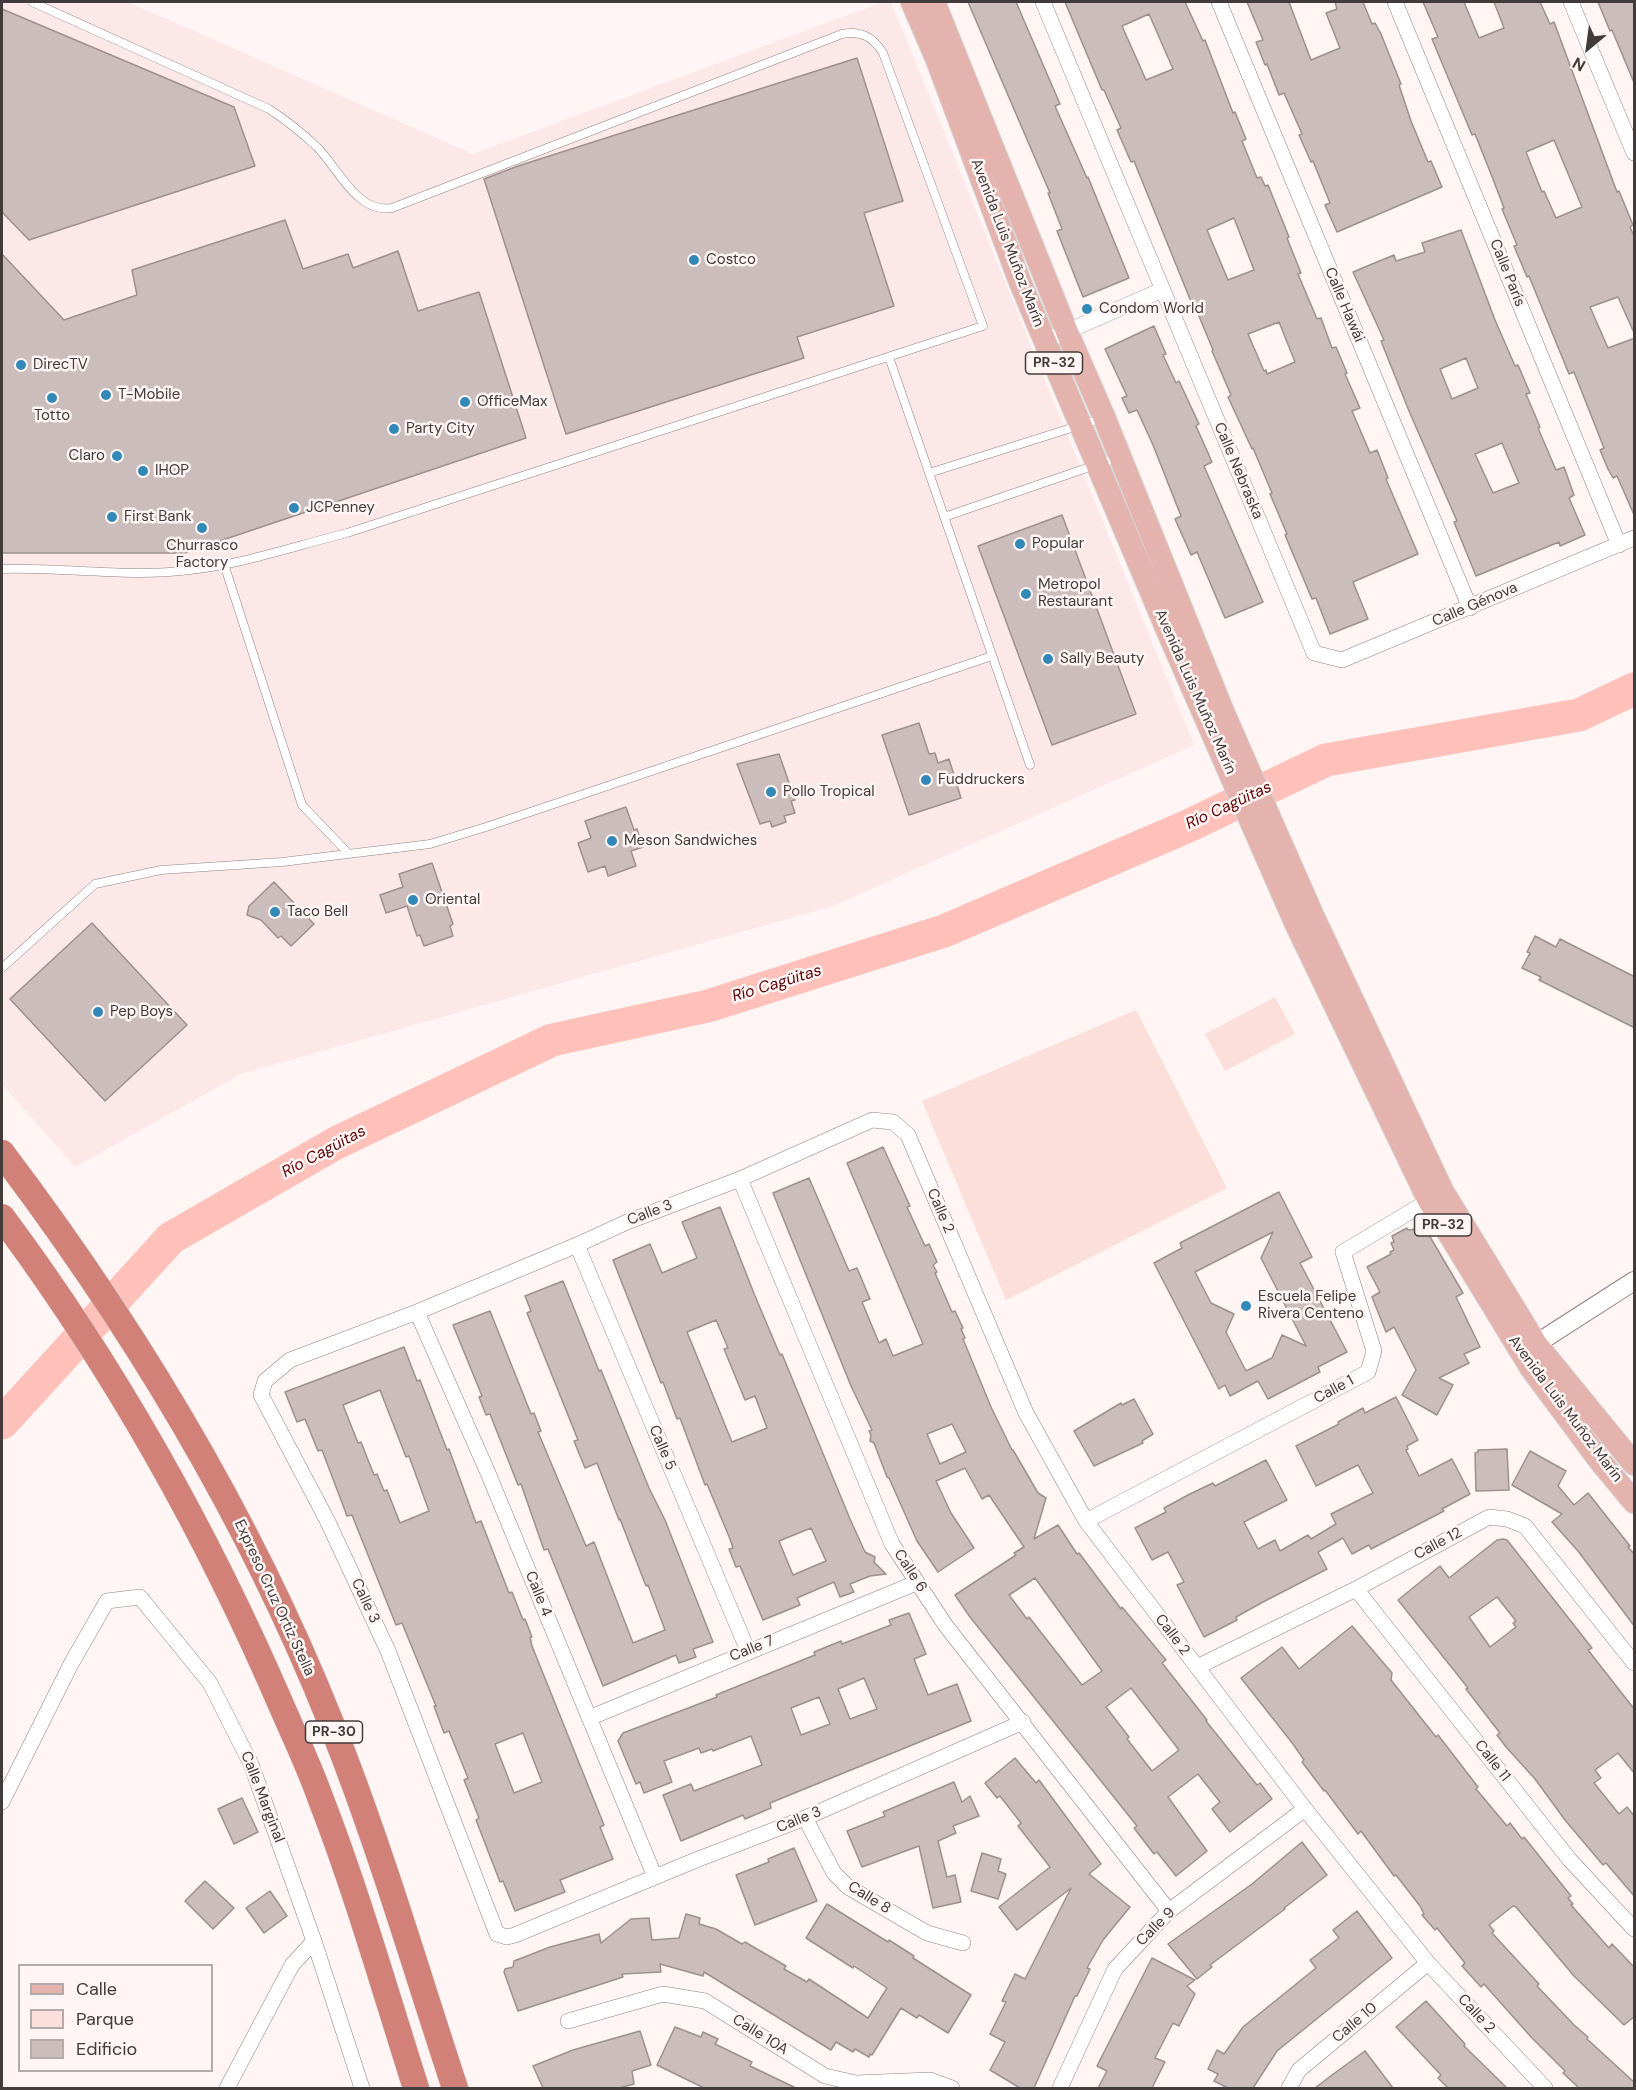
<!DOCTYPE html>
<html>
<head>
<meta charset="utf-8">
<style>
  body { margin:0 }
  #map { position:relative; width:1636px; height:2090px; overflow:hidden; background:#fef5f4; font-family:"DM Sans",sans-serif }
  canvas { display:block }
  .frame { position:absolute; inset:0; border:3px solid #413b3b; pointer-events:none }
  .legend { position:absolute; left:18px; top:1964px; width:195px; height:108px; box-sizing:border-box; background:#fef5f4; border:2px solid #b2abaa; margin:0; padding:8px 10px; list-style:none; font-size:18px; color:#413b3b }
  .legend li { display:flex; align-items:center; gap:12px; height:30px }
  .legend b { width:30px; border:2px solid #b2abaa }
  .north { position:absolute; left:1558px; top:18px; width:60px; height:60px; -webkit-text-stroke:4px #fef5f4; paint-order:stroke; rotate:209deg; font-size:16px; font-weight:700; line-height:24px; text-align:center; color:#413b3b }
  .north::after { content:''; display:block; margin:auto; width:21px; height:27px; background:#413b3b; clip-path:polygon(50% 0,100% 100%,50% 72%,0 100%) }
</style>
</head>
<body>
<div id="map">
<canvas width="1636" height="2090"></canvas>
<div class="frame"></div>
<ul class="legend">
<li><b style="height:8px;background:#e4b3ae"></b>Calle</li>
<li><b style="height:16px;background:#fcdeda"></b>Parque</li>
<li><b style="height:16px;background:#cbbdbb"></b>Edificio</li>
</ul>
<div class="north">N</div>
</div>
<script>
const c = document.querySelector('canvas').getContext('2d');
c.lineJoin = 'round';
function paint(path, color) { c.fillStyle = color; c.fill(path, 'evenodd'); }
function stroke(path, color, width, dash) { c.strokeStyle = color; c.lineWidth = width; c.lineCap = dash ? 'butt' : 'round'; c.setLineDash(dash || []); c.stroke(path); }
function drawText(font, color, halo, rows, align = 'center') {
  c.font = font + ' "DM Sans",sans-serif'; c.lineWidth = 5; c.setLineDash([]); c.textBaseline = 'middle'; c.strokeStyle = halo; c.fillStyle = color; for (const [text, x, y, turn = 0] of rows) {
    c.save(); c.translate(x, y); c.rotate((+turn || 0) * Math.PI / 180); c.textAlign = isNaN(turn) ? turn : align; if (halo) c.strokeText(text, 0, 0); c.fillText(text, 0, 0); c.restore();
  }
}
const built = new Path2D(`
  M2,2H128L473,154L883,2H891L1194,745L833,906L241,1074L75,1167L2,1084Z`);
const green = new Path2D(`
  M1275,997L1295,1034L1225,1071L1205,1034Z
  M1136,1010L1227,1188L1006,1300L922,1101Z`);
const river = new Path2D(`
  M2,1423L171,1238L336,1143L552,1040L708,1006L944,931L1186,827L1326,760L1579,715L1634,689`);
const building = new Path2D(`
  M968,2H1016L1060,104L1055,106L1087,178L1088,177L1129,278L1083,297L1057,231L1062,229L1048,193H1050Z
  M1065,2H1185L1203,41L1205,40L1233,113L1235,112L1246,139L1242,141L1257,178L1261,177L1265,186L1268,185L1289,237L1287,238L1301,273L1298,274L1317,319L1321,318L1332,348L1336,347L1347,373L1345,374L1360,408L1352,411L1370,453L1377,450L1388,478L1386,479L1418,554L1353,582L1368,619L1330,634L1316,598L1312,599L1285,535L1287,534L1270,494L1272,493L1253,448L1252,449L1228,397L1231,395L1212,351L1213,350L1194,304H1192L1134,161L1131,162L1117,130L1121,128L1104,90H1102ZM1149,14L1173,69L1146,80L1122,26ZM1234,218L1254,270L1228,280L1207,230ZM1279,322L1295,362L1267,374L1266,370L1264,371L1248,334Z
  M1247,2H1289L1311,60L1340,48L1326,13L1337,9L1335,2H1363L1372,24L1375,23L1381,34L1401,84L1399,85L1411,121L1428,162L1431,161L1442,187L1337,232L1325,205L1330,203L1313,161L1311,162L1299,135L1302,134L1284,93L1279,95L1267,64L1265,65L1256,42L1263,40Z
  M1423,2H1464L1479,38L1504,28L1494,2H1540L1550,24L1554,22L1617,192L1619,191L1633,225L1630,227L1635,238V335L1618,297L1590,307L1608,348L1635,338V517L1617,476L1613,478L1608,469L1600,450L1604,448L1574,372L1569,374L1529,276L1527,277L1514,246L1517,245L1502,209L1504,208L1491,174L1475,134L1472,135L1432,39L1438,37ZM1554,140L1582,207L1556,218L1544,191L1542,192L1526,152Z
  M1598,2H1635V85L1612,30L1610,31Z
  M2,9L234,107L255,166L29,240L2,212Z
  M857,58L903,201L864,213L894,306L797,337L804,358L566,434L484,179L518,166Z
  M285,220L303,269L348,254L353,268L398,251L418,311L479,292L526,438L184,553H2V254L64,320L137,295L132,270Z
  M1461,230L1495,320L1515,366L1518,365L1530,393L1526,394L1540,427L1538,428L1556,470L1564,467L1574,495L1569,498L1585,535L1560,546L1559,542L1476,576L1454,522L1457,521L1409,411L1381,341L1384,340L1353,272L1394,255L1396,261L1425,252L1422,243ZM1466,358L1478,388L1452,399L1440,369ZM1502,443L1519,483L1493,493L1475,454Z
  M1154,326L1166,354L1163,355L1176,383L1179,381L1199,424L1196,426L1212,462L1204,466L1263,602L1225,618L1197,552L1191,555L1175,519L1181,516L1153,445L1137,410L1129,413L1122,398L1127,396L1105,349Z
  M1062,515L1136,714L1052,745L978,546Z
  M919,723L929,754L935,753L938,763L949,759L961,798L909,815L882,735Z
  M779,754L795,800L791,801L795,813L784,816L786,822L772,827L770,821L760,824L737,764Z
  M626,807L634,830L637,829L643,847L631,851L636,866L608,876L605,866L588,872L578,843L591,838L585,821Z
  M432,863L453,924L450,926L453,936L424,946L420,935L417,936L407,906L386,913L380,895L403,887L399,874Z
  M274,882L314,924L291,946L281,936L278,938L261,920L247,915L249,906Z
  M92,923L187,1025L105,1101L10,999Z
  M1535,936L1556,947L1560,939L1635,977V1028L1539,980L1541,977L1522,968L1530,953L1527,952Z
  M883,1147L910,1206L907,1207L925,1246L929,1244L937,1262L933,1265L937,1272L935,1273L952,1312L955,1311L963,1328L961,1329L965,1338L963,1339L991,1407L1012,1450H1013L1038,1493L1046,1498L1034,1539L1058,1525L1077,1554L1079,1553L1121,1609L1122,1607L1166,1660L1162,1663L1207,1720L1206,1721L1257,1785L1260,1783L1272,1799L1230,1832L1212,1809L1220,1802L1198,1774L1168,1797L1207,1851L1176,1876L1157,1852L1154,1854L1134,1828L1137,1826L970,1617L955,1595L1016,1555L1014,1553L1024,1547L989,1495L982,1499L965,1468L936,1481L951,1513L974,1548L938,1572L917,1541L889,1478L887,1477L874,1443L870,1441L871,1435L869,1431L872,1430L851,1386L773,1193L809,1178L849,1271L857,1268L870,1299L862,1302L879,1343L886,1339L893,1356L923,1344L847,1163ZM952,1424L966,1452L940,1464L927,1434ZM1035,1578L1102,1671L1082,1685L1029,1617L1027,1619L1009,1595ZM1131,1688L1179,1750L1152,1771L1127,1739L1129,1737L1106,1707Z
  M1279,1192L1312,1257L1300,1263L1347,1352L1318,1367L1320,1372L1268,1399L1258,1381L1230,1396L1225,1385L1219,1389L1154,1263L1182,1248L1180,1243ZM1273,1232L1261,1258L1306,1346L1282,1335L1272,1358L1246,1371L1226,1332L1234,1314L1211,1303L1195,1272Z
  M720,1207L755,1296L780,1355L782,1354L850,1519L865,1552L875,1557L874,1562L886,1574L870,1576L850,1584L854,1592L840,1597L834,1582L797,1598L800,1605L763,1620L740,1566L736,1567L729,1549L733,1548L730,1539L707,1484L705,1485L680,1418L677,1419L663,1382L661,1383L613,1260L650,1244L662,1273L697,1258L682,1222ZM716,1320L728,1348L724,1349L745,1400L755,1396L767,1428L732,1442L687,1332ZM811,1528L826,1561L793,1575L779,1541Z
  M1407,1228L1408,1230L1417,1229L1424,1230L1429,1235L1463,1293L1456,1297L1480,1347L1464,1354L1469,1363L1439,1378L1453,1385L1437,1415L1402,1395L1416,1370L1394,1327L1386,1332L1372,1297L1380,1292L1367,1267L1391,1254L1390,1252L1394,1250L1391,1243L1394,1242L1392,1236Z
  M563,1281L599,1371L601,1370L649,1488L665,1520L713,1642L693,1649L696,1657L679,1663L676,1655L603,1686L548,1549L544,1550L521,1484L518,1485L490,1414L486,1415L479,1397L482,1396L453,1325L490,1311L531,1414L534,1413L541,1431L538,1432L586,1546L594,1542L633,1643L665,1630L648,1585L646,1586L620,1519L619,1520L597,1463L585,1468L574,1441L578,1440L527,1313L531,1311L525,1296Z
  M404,1347L417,1381L420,1380L447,1450L449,1449L476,1523L481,1521L509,1593L512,1592L523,1620L525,1619L532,1637H530L532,1646L604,1825L600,1827L613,1859L560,1880L565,1892L515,1911L503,1881L500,1882L476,1820L479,1818L464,1780L468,1778L449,1731L444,1733L434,1706H436L402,1623L396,1625L352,1515L347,1516L322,1450L318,1451L305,1419L297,1422L285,1392ZM380,1390L406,1457L409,1456L429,1511L400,1523L387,1490L384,1491L377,1474L374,1475L361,1442L358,1443L343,1405ZM523,1733L542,1782L514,1793L495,1744Z
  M1396,1397L1418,1440L1407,1446L1408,1449L1406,1450L1419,1476L1452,1459L1470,1494L1442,1509L1444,1511L1371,1549L1369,1545L1352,1554L1343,1538L1318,1552L1327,1569L1263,1602L1236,1617L1237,1620L1204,1637L1177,1585L1184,1582L1168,1552L1152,1560L1135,1528L1166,1512L1164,1508L1190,1494L1213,1483L1215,1486L1266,1460L1287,1500L1244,1522L1258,1549L1275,1540L1280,1551L1308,1535L1311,1539L1336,1524L1331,1514L1373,1493L1358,1465L1316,1486L1296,1446L1339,1424L1338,1422L1363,1408L1365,1413Z
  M1134,1399L1153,1434L1142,1441L1143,1443L1094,1466L1074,1431L1121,1403L1122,1405Z
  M1507,1449L1509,1490L1476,1491L1475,1453L1478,1452V1450Z
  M1530,1451L1566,1471L1558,1486L1574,1505L1588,1493L1630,1546L1628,1547L1635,1555V1627L1578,1551L1552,1522L1562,1514L1512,1485Z
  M1503,1539L1507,1540L1592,1648L1588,1650L1635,1710V1774L1618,1753L1595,1770L1601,1778L1594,1783L1619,1814L1627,1807L1635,1817V1897L1606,1863L1603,1865L1565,1820L1535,1779L1506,1747L1497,1735L1500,1733L1466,1689L1468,1688L1398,1600L1440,1566L1449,1578L1497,1540ZM1497,1597L1516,1621L1513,1623L1516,1627L1490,1647L1469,1617Z
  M909,1613L926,1654L914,1659L928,1695L957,1684L971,1721L770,1803L771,1808L745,1819L743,1815L681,1841L663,1795L691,1784L694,1791L762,1765L751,1736L713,1751L712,1749L701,1753L699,1748L664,1761L672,1782L644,1793L640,1782L636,1784L618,1741L623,1733L717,1697L716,1695L815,1655L814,1652L841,1641L842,1644L891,1625L889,1620ZM864,1678L877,1709L850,1719L838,1689ZM819,1697L830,1724L801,1735L791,1708Z
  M1352,1626L1392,1673L1391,1680L1436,1737L1438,1735L1478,1787L1476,1789L1507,1826L1510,1823L1522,1839L1524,1837L1571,1896L1568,1898L1573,1904L1571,1905L1609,1948L1612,1944L1635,1968V2016L1624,2025L1574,1976L1516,1907L1513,1906L1489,1925L1494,1931L1492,1933L1539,1984L1537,1986L1574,2025L1588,2037L1587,2039L1635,2083V2088H1579L1563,2073L1565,2071L1531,2037L1484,1984L1481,1987L1462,1966L1465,1963L1437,1928L1435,1930L1422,1915L1424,1914L1420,1906L1396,1875L1394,1876L1361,1831L1358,1834L1325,1790L1324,1791L1302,1762L1304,1760L1293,1744L1241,1678L1282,1647L1299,1669Z
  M1015,1758L1036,1783L1039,1780L1101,1864L1089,1874L1130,1907L1103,1940L1087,1968L1090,1969L1077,1996H1075L1034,2088H1020L990,2070L1005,2042L990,2034L1006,2002L1002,2001L1015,1974L1025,1979L1071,1888L1017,1930L999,1907L1050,1867L1018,1826L1021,1823L1000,1796L997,1798L985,1783Z
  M954,1782L962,1802L970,1796L979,1816L953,1826L956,1833L938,1841L947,1877L955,1875L961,1902L933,1908L919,1846L862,1867L847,1831L885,1816L883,1812Z
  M242,1798L258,1832L234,1844L218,1809Z
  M1302,1842L1327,1875L1284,1908L1285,1909L1210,1965L1212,1967L1197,1979L1168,1944L1252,1884Z
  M794,1848L817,1901L755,1925L736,1875L769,1862L768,1859Z
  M982,1853L1001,1859L998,1871L1006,1874L998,1899L971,1891Z
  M205,1881L234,1908L213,1929L185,1901Z
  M270,1891L287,1916L264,1933L246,1908Z
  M827,1904L888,1942L889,1940L914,1956L913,1958L971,1995L948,2033L919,2015L917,2018L901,2008L872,2055L870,2054L869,2057L855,2049L853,2052L836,2042L831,2050L704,1972L703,1976L660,1964L661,1972L622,1974L623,1977L518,2011L504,1972L505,1969L513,1967L514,1961L550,1947L599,1934L601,1943L631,1919L649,1918L652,1940L679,1938L686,1914L700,1918L699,1924L716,1929L742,1944L745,1942L786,1966L784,1969L807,1982L809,1979L868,2018L887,1988L854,1966L853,1968L806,1938Z
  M1357,1911L1392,1958L1277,2051L1253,2088H1228L1214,2081L1218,2074L1208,2069L1217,2050L1224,2054L1243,2027L1316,1968L1310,1960L1339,1938L1333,1930Z
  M1152,1958L1195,1980L1187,1986L1195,1994L1179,2026L1173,2023L1155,2058L1165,2062L1152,2088H1098L1107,2071L1097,2066Z
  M1426,2001L1465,2044L1464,2046L1507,2088H1448L1438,2078L1441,2075L1396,2027Z
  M675,2027L701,2037L703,2032L718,2039L715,2044L752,2062L750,2066L796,2088H704L657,2065Z
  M640,2031L651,2065L632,2071L634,2084L619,2088H543L533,2066L573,2050Z
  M1365,2051L1393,2088H1315L1332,2075Z`);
const service = new Path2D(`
  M889,357L1030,765
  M929,473L1103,418
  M944,517L1119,457
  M224,564L302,805L348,853
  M2,569C64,567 128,578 190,570C243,564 295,546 347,533L983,326L883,53C873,37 861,30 842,34L392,208C357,214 338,168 317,147C302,133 286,120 269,109L32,2
  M2,968L95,884L161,870L282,862L430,844L486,827L992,656`);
const minor = new Path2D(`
  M1043,2L1314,653L1342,660L1634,538
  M1219,2L1470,608
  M1395,2L1619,545
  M1571,2L1634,153
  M1045,341L1162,290
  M740,1179L892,1544L946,1626L1169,1911
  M577,1245L748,1651
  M417,1312L488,1473L655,1877
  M1086,1521L1368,1372L1374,1351L1343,1252L1435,1197
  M1356,1589L1569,1859L1634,1929
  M1197,1667L1356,1589L1489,1517L1507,1519L1525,1526L1634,1663
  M589,1718L916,1583
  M1023,1722L805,1818L696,1860L515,1935L507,1937L497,1934L388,1651L327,1520L261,1395L265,1381L290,1360L417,1312L577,1245L627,1222L740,1179L872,1120L893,1122L908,1135L1026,1413L1086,1521L1305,1809L1428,1963L1545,2088
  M2,1802L71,1664L107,1601L140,1597L210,1683L251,1764L314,1941L362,2088
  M805,1818L834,1873L848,1887L927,1933L963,1943
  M568,2021L663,1994L705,2001L825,2076L856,2083L930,2080L952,2088
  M227,2088L292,1965L314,1941
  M1060,2088L1115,1969L1169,1911L1305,1809
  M1289,2088L1299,2070L1428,1963`);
const tertiary = new Path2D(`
  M1525,1351L1634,1281`);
const primary = new Path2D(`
  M912,2L937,60L1020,282L1171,639L1295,922L1429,1201L1531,1368L1600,1461L1634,1502
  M934,2L1067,332L1104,417L1224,714L1313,916L1443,1192L1536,1344L1634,1464`);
const motorway = new Path2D(`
  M2,1153C142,1338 263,1541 345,1759C386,1867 419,1979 455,2088
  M2,1217C116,1370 207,1533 282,1707C295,1737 309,1766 320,1797C357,1892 385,1991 416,2088`);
const markers = [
  [694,260,6,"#3288b7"],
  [1087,309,6,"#3288b7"],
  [21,365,6,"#3288b7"],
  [106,395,6,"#3288b7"],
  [52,398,6,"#3288b7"],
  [465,402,6,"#3288b7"],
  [394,429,6,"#3288b7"],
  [117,456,6,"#3288b7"],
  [143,471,6,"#3288b7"],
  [294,508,6,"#3288b7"],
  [112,517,6,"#3288b7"],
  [202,528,6,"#3288b7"],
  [1020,544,6,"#3288b7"],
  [1026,594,6,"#3288b7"],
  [1048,659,6,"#3288b7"],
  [926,780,6,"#3288b7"],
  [771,792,6,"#3288b7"],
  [612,841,6,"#3288b7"],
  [413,900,6,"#3288b7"],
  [275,912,6,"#3288b7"],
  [98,1012,6,"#3288b7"],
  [1246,1306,6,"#3288b7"]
];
const shields = [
  [1054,363,57],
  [1443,1225,57],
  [334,1732,57]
];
const shieldNames = [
  ["PR-32",1054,363],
  ["PR-32",1443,1225],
  ["PR-30",334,1732]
];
const streetNames = [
  ["Avenida Luis Muñoz Marín",1007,243,69],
  ["Calle París",1507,273,68],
  ["Calle Hawái",1344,305,67],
  ["Calle Nebraska",1238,471,67],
  ["Calle Génova",1475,605,-23],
  ["Avenida Luis Muñoz Marín",1195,692,66],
  ["Calle 2",940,1211,67],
  ["Calle 3",650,1213,-21],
  ["Calle 1",1334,1390,-28],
  ["Avenida Luis Muñoz Marín",1565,1409,53],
  ["Calle 5",662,1448,67],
  ["Calle 12",1438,1544,-28],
  ["Calle 6",910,1571,57],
  ["Calle 4",538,1594,68],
  ["Expreso Cruz Ortiz Stella",274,1598,65],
  ["Calle 3",365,1601,65],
  ["Calle 2",1172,1635,53],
  ["Calle 7",752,1649,-22],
  ["Calle 11",1492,1761,52],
  ["Calle Marginal",262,1797,69],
  ["Calle 3",799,1820,-22],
  ["Calle 8",869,1898,32],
  ["Calle 9",1156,1927,-45],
  ["Calle 2",1476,2014,47],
  ["Calle 10",1355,2023,-40],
  ["Calle 10A",760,2035,32]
];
const poiNames = [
  ["Costco",706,260],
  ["Condom World",1099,309],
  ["DirecTV",33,365],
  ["T-Mobile",118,395],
  ["OfficeMax",477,402],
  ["Totto",52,416,"center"],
  ["Party City",406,429],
  ["Claro",105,456,"right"],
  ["IHOP",155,471],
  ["JCPenney",306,508],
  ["First Bank",124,517],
  ["Popular",1032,544],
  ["Churrasco",202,546,"center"],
  ["Factory",202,563,"center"],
  ["Metropol",1038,585],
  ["Restaurant",1038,602],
  ["Sally Beauty",1060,659],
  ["Fuddruckers",938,780],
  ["Pollo Tropical",783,792],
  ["Meson Sandwiches",624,841],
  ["Oriental",425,900],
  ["Taco Bell",287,912],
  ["Pep Boys",110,1012],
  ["Escuela Felipe",1258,1297],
  ["Rivera Centeno",1258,1314]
];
const waterNames = [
  ["Río Cagüitas",1229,806,-25],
  ["Río Cagüitas",777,984,-17],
  ["Río Cagüitas",324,1152,-28]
];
paint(built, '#fce9e7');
paint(green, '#fcdeda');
stroke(river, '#ffc1b9', 33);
paint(building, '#cbbdbb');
stroke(building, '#9d908e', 1.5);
stroke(service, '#908381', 9);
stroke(minor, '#908381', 16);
stroke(tertiary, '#908381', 20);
stroke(primary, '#d5d4d4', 24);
stroke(motorway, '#d5d4d4', 27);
stroke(service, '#fff', 8);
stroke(minor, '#fff', 15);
stroke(tertiary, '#fff', 18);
stroke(primary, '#e4b3ae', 22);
stroke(motorway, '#d28178', 26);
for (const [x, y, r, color] of markers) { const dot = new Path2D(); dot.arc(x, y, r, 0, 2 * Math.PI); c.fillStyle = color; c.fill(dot); stroke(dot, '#fef5f4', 2); }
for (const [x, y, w] of shields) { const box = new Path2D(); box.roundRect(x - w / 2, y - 11, w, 22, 4.5); c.fillStyle = '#fef5f4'; c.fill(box); stroke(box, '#413b3b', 1.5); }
drawText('bold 14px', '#413b3b', null, shieldNames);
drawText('15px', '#413b3b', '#fef5f4', streetNames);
drawText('15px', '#413b3b', '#fef5f4', poiNames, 'left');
drawText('italic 16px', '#5d0407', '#fef5f4', waterNames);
</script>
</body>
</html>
